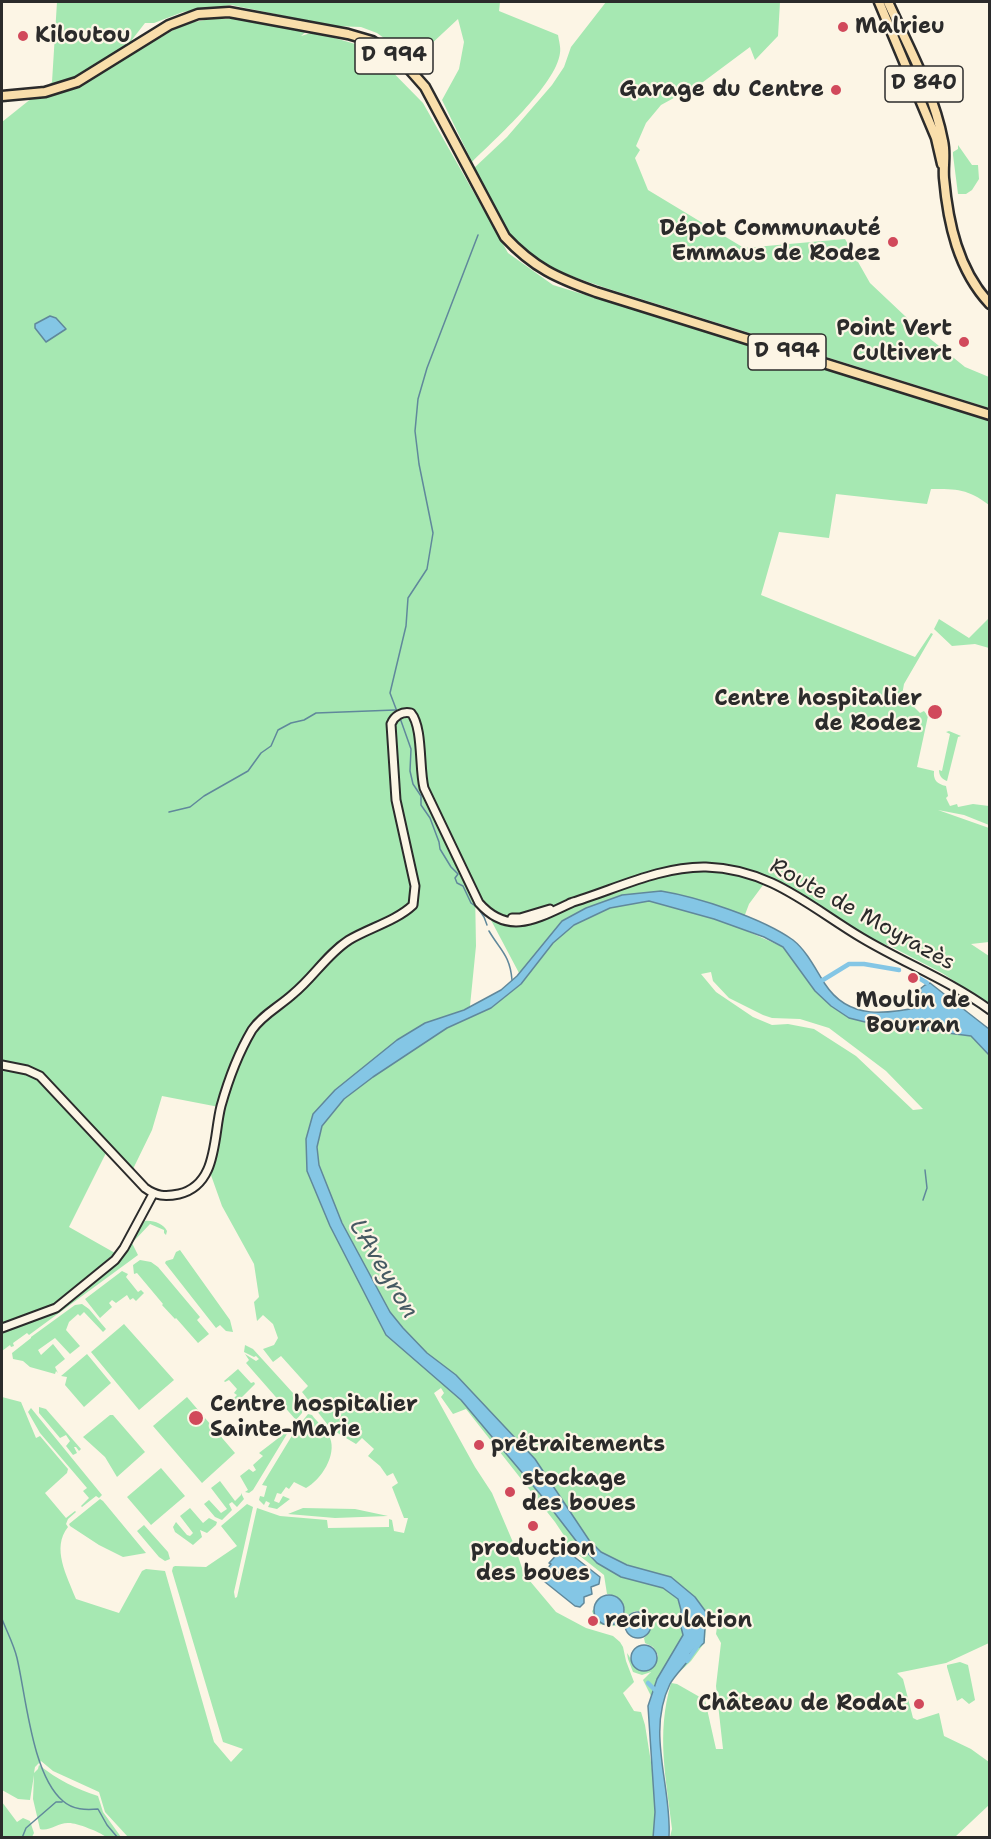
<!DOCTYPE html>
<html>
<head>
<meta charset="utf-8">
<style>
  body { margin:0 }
  #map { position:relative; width:991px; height:1839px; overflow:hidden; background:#fcf5e5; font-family:"Shantell Sans",sans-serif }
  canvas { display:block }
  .frame { position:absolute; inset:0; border:3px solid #2b2b2b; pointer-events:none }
</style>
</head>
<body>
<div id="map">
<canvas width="991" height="1839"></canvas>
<div class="frame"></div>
</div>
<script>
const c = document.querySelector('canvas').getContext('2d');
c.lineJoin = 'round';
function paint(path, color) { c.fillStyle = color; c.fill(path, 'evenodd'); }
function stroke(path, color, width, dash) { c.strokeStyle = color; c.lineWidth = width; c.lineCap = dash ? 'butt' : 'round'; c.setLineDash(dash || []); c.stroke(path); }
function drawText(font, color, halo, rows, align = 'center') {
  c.font = font + ' "Shantell Sans",sans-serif'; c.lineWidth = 4.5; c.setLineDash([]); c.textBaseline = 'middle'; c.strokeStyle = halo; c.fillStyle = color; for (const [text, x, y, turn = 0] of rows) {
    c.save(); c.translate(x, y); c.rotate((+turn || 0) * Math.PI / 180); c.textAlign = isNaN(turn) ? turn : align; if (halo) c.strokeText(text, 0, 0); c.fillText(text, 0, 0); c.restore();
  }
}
const green = new Path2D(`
  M57,2H500L499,11L558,35C559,41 561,48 560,53C556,85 495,139 472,162L442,100L459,69L464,42L458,19L414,60L377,33L361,27L334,26L231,5L183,12L154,23H145L131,41L105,59L112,65L184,24L210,19H245L308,30L301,36L314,32L369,48L423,103L508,253L553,285L976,415L989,418V505C968,489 957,489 931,489L927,504L836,494L829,538L779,532L761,595L915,657L931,633L933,634L904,684L902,695L920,713L924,711L928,716L917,767L934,771C933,780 937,784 946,786L948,796L946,798L950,806L957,804L958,807L973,804L989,806V825L964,815L938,810L989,828V942L971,944L989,956V1004L942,973L890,946L876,942L826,909L769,877L749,904L740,928L783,947L815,991L869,1023L971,1036L989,1055V1643L946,1663L897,1673L903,1679L913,1718L917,1720L939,1713L944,1736L971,1749L989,1762V1805L955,1837H670L672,1829C666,1777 656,1735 671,1683L677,1684L705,1700L716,1749H723L716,1686L721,1643L716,1634L718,1620L706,1612L705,1642L691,1661L652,1698L643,1680L651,1672L642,1675L633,1672L628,1659L627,1653C635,1664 635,1678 654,1667L658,1655L653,1647L645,1643L644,1638C657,1627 651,1613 635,1611L627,1616L624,1627L597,1624L592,1611L594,1609L598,1620C621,1640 639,1598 607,1594L604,1575L566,1545L567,1540L555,1522L466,1409L453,1414L441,1397L444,1393L441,1388L434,1393L475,1467L492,1493L515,1547L524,1574L556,1612L586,1628L613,1636L620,1642L623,1647L626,1661L634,1682L623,1693L634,1711L641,1712L645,1725L663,1837H128L105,1812L99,1792L53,1771L41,1761L35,1767L34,1773L38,1769L39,1765C58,1780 76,1789 98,1796L103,1812L121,1837H106C100,1832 77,1823 69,1823C59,1822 49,1832 40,1829L33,1799L34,1775L30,1800L18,1799L2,1790V1397L21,1402L36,1438L40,1436L68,1469L67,1473L45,1493L66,1518L75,1511L76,1512L68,1519L66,1524L68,1527C51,1548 67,1576 76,1599L119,1613L142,1571L146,1569L165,1571L214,1742L231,1762L243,1749L223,1742L172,1571L173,1567L175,1566L206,1567L237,1546L221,1526L247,1504L253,1507L234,1592L235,1598L237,1597L257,1508L280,1516L327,1520L328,1528L389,1527V1519L392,1520L394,1531L404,1533L408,1518H404L392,1487L398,1483L393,1473L387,1476L380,1466L368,1456L374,1449L362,1438L356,1444L331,1429L302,1392L308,1386L281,1356L273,1362L263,1349L274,1345L278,1338L273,1324L263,1315L257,1321L254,1302L259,1297L254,1264L222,1206L207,1164L219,1107L162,1096L152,1130L133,1169L110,1145L69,1227L115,1253L57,1305L2,1323V122L52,82ZM475,890L519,973L521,984L491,1008L470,1006L476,946ZM711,972L713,981L729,998L763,1015L772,1018L800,1019L829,1028L886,1071L923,1109L913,1110L856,1056L814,1029L788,1024L772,1025L753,1017L716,992L701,974Z
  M606,2H780L778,36L755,60L750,47L703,82L661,105L646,123L636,146L640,150L635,158L648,190L744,248L845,239L870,283L923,333L965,367L989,377V408L609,289C577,278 539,267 515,241C497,220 486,193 473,169L507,137L552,85L564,67L571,47Z
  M958,145L972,165H978L979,179L972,190L966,194H958L953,155V152L958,149Z
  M989,618V648L975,644L952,646L934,629L939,619L969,638Z
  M949,731L961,736L958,737L947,781C942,779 939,776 939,770L942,771L950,734L946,732Z
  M145,1221C153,1220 164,1224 167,1231L166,1235L164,1233V1230L150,1224L132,1243L138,1255L29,1335L27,1333L13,1343L14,1346L11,1347L10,1345L2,1351V1331L62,1308L112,1266Z
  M180,1250L230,1320L233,1332L226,1331L220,1325L216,1328L165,1263L166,1261L173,1259L176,1252Z
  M140,1260L151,1262L158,1267L200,1317L197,1320L209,1334L198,1343L176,1318L175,1319L162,1305L163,1304L137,1273L134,1274L133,1265Z
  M122,1271L128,1274L126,1277L138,1292L141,1290L144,1293L136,1301L133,1298L130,1300L127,1295L116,1303L112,1300L109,1303L112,1307L100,1318L85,1299Z
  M82,1304L89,1309L106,1329L103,1332L84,1312L80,1316L78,1314L69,1322L66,1330L80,1346L70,1354L55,1338L38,1350L41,1355L53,1344L65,1359L55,1367L58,1373L56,1371L55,1374L30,1367L23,1361L13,1359L12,1353L31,1338V1337L75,1305Z
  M124,1324L174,1380L139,1410L91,1352Z
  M245,1345L253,1349L303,1404L302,1413L296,1420L246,1363L249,1360L245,1354L256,1361L259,1359L256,1356L254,1357L244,1352Z
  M87,1354L111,1383L84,1407L65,1385L67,1377L61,1376Z
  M238,1369L251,1383L254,1382L255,1384L242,1397L236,1400L234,1398L237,1395L234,1393L237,1389L229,1380L225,1382L224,1381Z
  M187,1397L235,1453L202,1483L153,1426Z
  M39,1407L46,1409L81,1449L79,1451L76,1447H74L77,1453L73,1455L66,1446L70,1441L66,1435L60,1438L39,1413Z
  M31,1408L102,1495L99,1498L96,1496L82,1507L81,1506L89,1498L83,1491L87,1488L40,1433L28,1412Z
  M308,1414L312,1415C317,1422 326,1429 330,1438C337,1455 321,1480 306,1488L294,1482L289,1489L286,1487L281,1494L277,1493L274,1501L279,1503L283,1496L290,1499L277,1509L268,1507L270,1503L266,1501L264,1505L259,1500L260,1496L264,1497L267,1486L262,1485L296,1429Z
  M110,1415H113L145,1452L117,1477L105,1457L83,1437Z
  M285,1433L287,1434L253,1490L249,1493L245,1492L248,1490L240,1476L249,1469L253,1472L256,1470L253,1465L263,1456L259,1453Z
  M161,1468L185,1496L151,1525L127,1497Z
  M220,1481L235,1501L241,1495V1493L244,1499L237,1507L232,1502L229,1504L232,1510L222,1520L215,1517L204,1504L209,1500L221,1513L227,1509L211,1488Z
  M100,1499L103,1501L146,1553L123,1557L99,1545L70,1526L69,1524Z
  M190,1508L203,1523L209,1518L217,1522L216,1525L207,1533L200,1530L202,1537L193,1545L175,1532L173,1527L176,1522L187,1535L190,1536L193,1533L180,1516Z
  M303,1508L355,1509L388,1516L335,1518L288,1514Z
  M144,1525L168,1552L170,1559L165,1561L159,1557L137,1531Z
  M960,1662L968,1665L975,1700L969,1704L962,1698L957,1701L947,1667V1665Z
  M2,1802L17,1822L23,1818L30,1821L34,1833L32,1837H2Z`);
const water = new Path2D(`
  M50,316L56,318L66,329L46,342L35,328V324Z
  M661,891C698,897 762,918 793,940C807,951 816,970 825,984C849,1021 888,1014 925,1006L920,989L925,985L930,983L989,1029V1055L971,1036L869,1023L849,1018L831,1006L815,991L783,947L764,937L714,919L649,901L610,908L574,925L553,943L521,984L491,1008L447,1028L373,1077L344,1099L322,1126L317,1147L319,1165L342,1223L390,1312L403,1328L427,1353L456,1375L535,1459L589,1540L601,1552L627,1565L671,1577L695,1597L706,1612L704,1643L699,1647L697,1646L690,1654V1658C684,1667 675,1675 670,1684C646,1733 672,1787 669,1837L653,1838L655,1812L648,1706L657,1679L683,1635L680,1623L681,1610L678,1599L663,1588L621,1577L597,1563L577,1542L540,1494L461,1400L386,1335L330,1226L307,1171L306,1139L313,1114L335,1090L397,1040L425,1023L464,1010L501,990L517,976L562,921L586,908L622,895Z
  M563,1548L600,1577L599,1584L591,1587L592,1594L584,1597V1603L580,1607L575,1606L540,1578L551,1564L549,1563Z
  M594 1610a15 15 0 1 1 30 0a15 15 0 1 1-30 0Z
  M625 1625a13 13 0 1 1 26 0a13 13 0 1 1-26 0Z
  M631 1658a13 13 0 1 1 26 0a13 13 0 1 1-26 0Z`);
const stream = new Path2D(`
  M398,714L390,693L406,626L408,598L427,569L433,533L419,464L415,431L418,399L427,368L478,235
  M400,718L411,749L410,771L413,784L421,796V805L430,818L439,842L440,849L451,867L458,874L455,878L457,883L463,886L471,903L478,908L484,917L487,925
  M169,812L190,807L204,796L248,771L261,753L271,746L278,730L291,723L304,720L316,713L395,710
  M489,931C500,950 510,955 512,980
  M923,1200L927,1188L925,1170
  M2,1619C7,1632 14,1645 17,1658C26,1696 32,1775 63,1801C73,1810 86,1810 98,1809L107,1825L118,1838
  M22,1838L26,1828L56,1802H62`);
const canal = new Path2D(`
  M919,978L927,983
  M818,983L849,964H864L899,970
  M687,1661L701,1641
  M648,1683L657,1692`);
const minor = new Path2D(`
  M570,903C614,890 660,866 706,867C771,869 810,907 862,938C904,963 950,981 990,1010
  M512,918H520L550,909
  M2,1065L27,1070L40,1076L145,1188C156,1196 165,1197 179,1194C218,1185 213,1137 221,1106C228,1081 239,1052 252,1030C262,1015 280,1006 293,994C313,978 327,954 349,940C369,928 396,921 413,905L415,886L396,800L391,724C394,716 402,711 411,713C423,727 419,768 424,788L479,903C509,937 538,918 573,902
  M2,1328L56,1308L115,1260L124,1248L153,1194`);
const major = new Path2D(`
  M879,2L936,138L942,164
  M888,2C908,46 934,93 943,141C946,154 943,165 944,178C948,223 958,270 990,304
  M2,96L45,92L77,82L169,25L198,14L229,12L348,34L372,41L402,61L425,87L505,237C534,268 557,278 596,292L990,415`);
const markers = [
  [843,27,6,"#d1495b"],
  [23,36,6,"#d1495b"],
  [836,90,6,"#d1495b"],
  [893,242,6,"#d1495b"],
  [964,342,6,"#d1495b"],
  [935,712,8,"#d1495b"],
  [913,978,6,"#d1495b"],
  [196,1418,8,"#d1495b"],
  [479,1445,6,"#d1495b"],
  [510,1492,6,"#d1495b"],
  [533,1526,6,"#d1495b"],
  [593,1621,6,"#d1495b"],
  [919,1704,6,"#d1495b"]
];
const shields = [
  [394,56,78],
  [924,84,78],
  [787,352,78]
];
const shieldNames = [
  ["D 994",394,56],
  ["D 840",924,84],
  ["D 994",787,352]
];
const poiNames = [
  ["Malrieu",855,27],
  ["Kiloutou",35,36],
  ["Garage du Centre",824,90,"right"],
  ["Dépot Communauté",881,229,"right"],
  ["Emmaus de Rodez",881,254,"right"],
  ["Point Vert",952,329,"right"],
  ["Cultivert",952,354,"right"],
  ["Centre hospitalier",922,699,"right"],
  ["de Rodez",922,724,"right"],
  ["Moulin de",913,1001,"center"],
  ["Bourran",913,1026,"center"],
  ["Centre hospitalier",210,1405],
  ["Sainte-Marie",210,1430],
  ["prétraitements",491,1445],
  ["stockage",522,1479],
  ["des boues",522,1504],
  ["production",533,1549,"center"],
  ["des boues",533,1574,"center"],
  ["recirculation",605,1621],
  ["Château de Rodat",907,1704,"right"]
];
const streetNames = [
  ["Route de Moyrazès",862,915,29]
];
const waterNames = [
  ["L'Aveyron",383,1269,59]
];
paint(green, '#a6e8b2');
paint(water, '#84c6e5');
stroke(water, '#60889b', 1.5);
stroke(stream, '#60889b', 1.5);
stroke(canal, '#84c6e5', 4.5);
stroke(minor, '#2b2b2b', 11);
stroke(major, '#2b2b2b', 13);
stroke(minor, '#fcf5e5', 7);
stroke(major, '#f9deab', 8);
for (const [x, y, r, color] of markers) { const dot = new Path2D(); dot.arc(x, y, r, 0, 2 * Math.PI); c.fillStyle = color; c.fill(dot); stroke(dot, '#fcf5e5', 2); }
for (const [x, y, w] of shields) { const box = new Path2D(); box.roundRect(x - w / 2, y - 18, w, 36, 4.5); c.fillStyle = '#fcf5e5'; c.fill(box); stroke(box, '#2b2b2b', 1.5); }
drawText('bold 21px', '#2b2b2b', null, shieldNames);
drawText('bold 22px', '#2b2b2b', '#fcf5e5', poiNames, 'left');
drawText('22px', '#2b2b2b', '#fcf5e5', streetNames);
drawText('italic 24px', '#465a63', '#fcf5e5', waterNames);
</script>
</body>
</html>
